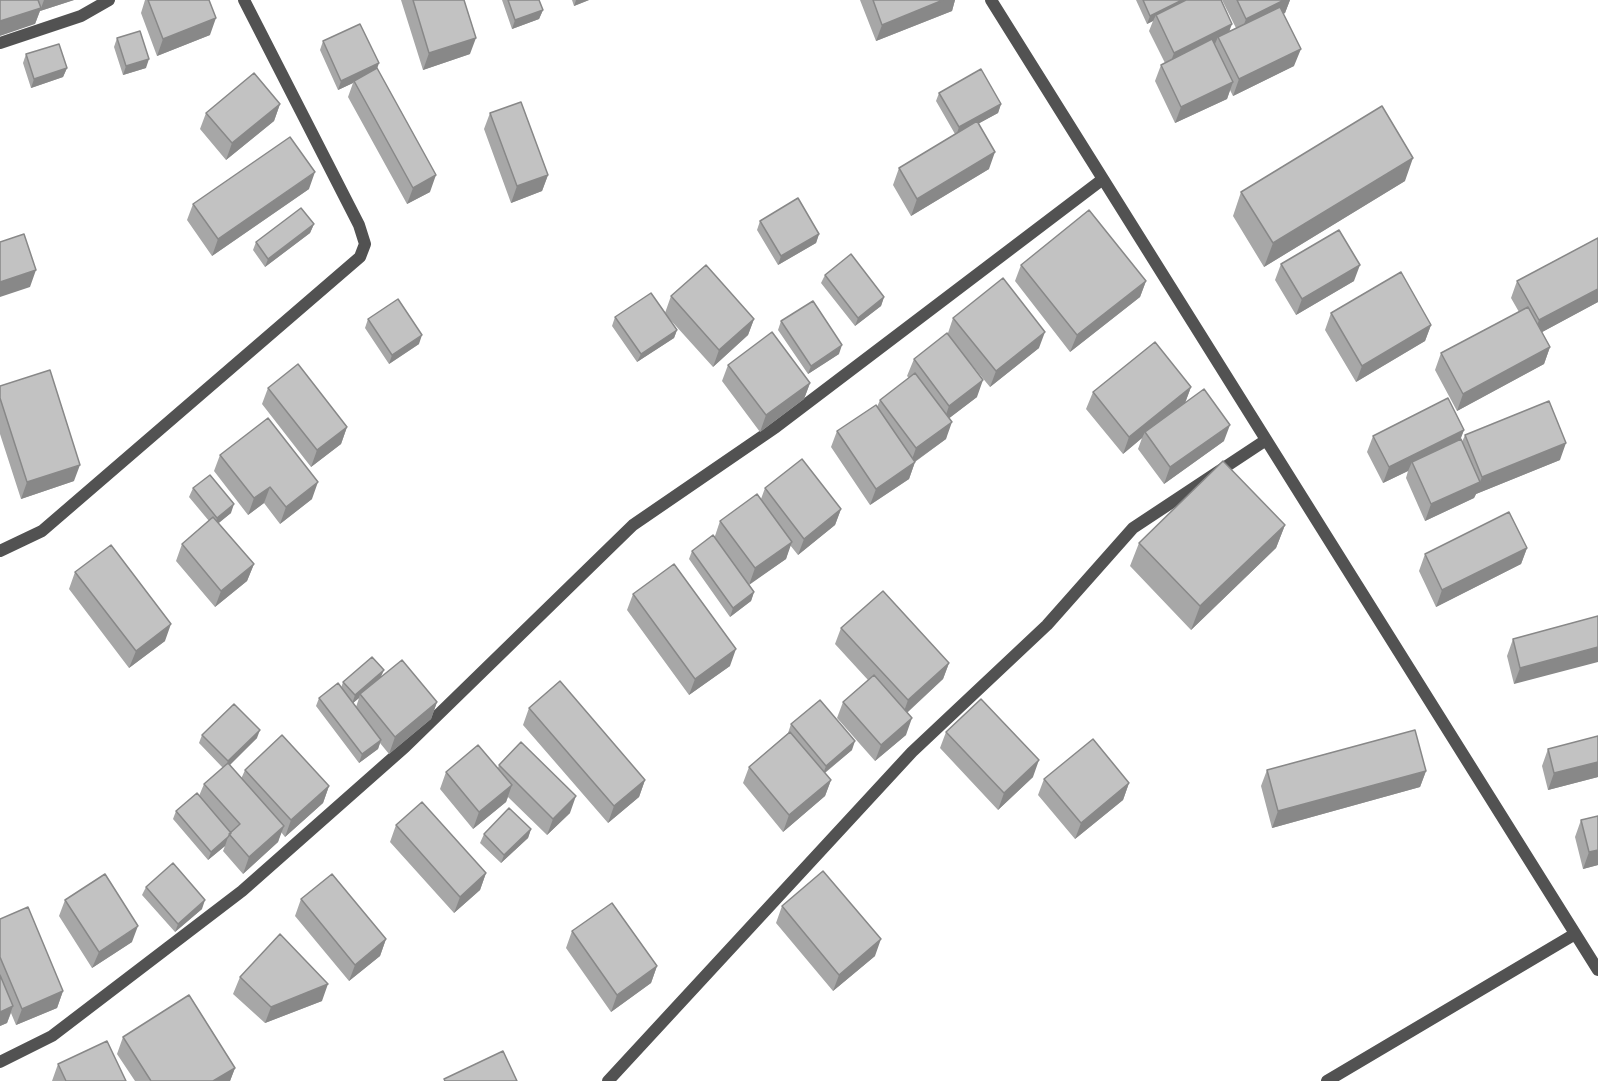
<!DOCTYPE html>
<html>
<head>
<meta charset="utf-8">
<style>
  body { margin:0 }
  canvas { display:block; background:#fff }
</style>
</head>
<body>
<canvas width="1598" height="1081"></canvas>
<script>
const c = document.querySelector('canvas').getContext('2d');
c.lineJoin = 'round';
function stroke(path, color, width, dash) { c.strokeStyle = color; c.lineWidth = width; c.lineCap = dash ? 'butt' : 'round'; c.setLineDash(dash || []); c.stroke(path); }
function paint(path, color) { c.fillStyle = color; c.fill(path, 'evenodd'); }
const street = new Path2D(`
  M991,0L1598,970
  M0,43L81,16L109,0
  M0,551L42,531L360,257L365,244L359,225L244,0
  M0,1062L52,1036L242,891L405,747L633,525L776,427L1103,179
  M608,1081L912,752L1047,625L1133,528L1266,440
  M1327,1081L1575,934`);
const wall = new Path2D(`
  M0,0H74L40,11L35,24Z
  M145,0H209L210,35L157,56L141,13Z
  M401,0H465H464L470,54L423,70Z
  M502,0H539L543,10L539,19L512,29Z
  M572,0H589L574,6Z
  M860,0H955L952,11L876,41Z
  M1136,0H1221L1230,31L1236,28L1222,0H1290L1285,13L1283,14L1294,66L1233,96L1230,90L1227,99L1175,123L1155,81L1161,65L1165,63L1149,31L1153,21L1147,24Z
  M117,38L146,68L123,75L114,47Z
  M323,41L377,68L430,192L407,204L348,97L353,83L338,90L320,50Z
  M26,54L67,68L63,77L31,88L23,63Z
  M939,93L1001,104L998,113L979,123L989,169L911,216L893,185L899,168L955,134L936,101Z
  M280,104L274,121L226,160L200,129L206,113Z
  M490,113L548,175L542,191L511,203L484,129Z
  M1405,181L1264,267L1233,216L1241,192Z
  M309,189L212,256L187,220L193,204Z
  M760,221L819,234L816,243L778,265L757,230Z
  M314,224L310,233L265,267L253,250L256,242Z
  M1598,238V302L1542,332L1550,347L1544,364L1457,411L1435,370L1441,353L1519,312L1511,298L1517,281Z
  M1281,264L1354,281L1296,315L1275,280Z
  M1021,265L1146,281L1140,297L1070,352L1015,281Z
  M825,275L884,297L881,306L855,326L821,283Z
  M671,296L754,319L748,335L713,367L666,315L677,330L674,338L637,362L612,326L615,317L665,313Z
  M1331,313L1431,325L1425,341L1356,382L1325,330Z
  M953,318L1039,348L990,387L967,359L977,397L949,418L946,439L915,462L909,479L870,505L831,447L837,431L877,407L880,400L909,378L907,376L914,359L948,333Z
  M368,319L419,344L389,364L365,328Z
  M781,321L839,354L808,374L778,330Z
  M728,365L810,383L804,399L760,432L722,381Z
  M0,386L74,481L21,499L0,434Z
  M1191,387L1185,403L1224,441L1164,484L1138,449L1142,438L1123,454L1086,409L1093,392Z
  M268,388L347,427L341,444L311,467L262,404Z
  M1464,430L1460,439L1462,442L1465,435L1560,460L1476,494L1474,498L1425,521L1406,478L1408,471L1383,483L1367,452L1373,436Z
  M220,455L312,499L280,524L264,503L248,515L214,471Z
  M193,488L231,513L218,523L254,564L247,581L215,607L176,561L182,544L209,521L189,497Z
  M765,488L841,509L835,525L798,555L790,545L786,559L749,584L754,592L751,601L730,617L689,559L692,551L715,536L720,521L761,499Z
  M1285,525L1276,548L1191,630L1130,566L1139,543Z
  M1527,548L1521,564L1436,607L1419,571L1425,554Z
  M75,572L165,641L129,668L69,589Z
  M633,594L730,666L689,695L627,610Z
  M1598,616L1514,684L1507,656L1513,639Z
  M841,628L949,663L943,679L907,713L906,735L875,761L837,718L843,702L868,680L835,644Z
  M381,677L437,702L431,719L389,754L380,743L378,749L359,763L316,706L319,698L341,688L343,682ZM359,698L356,707L353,703Z
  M529,708L645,780L639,797L608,823L523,725Z
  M791,724L852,750L825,773L831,780L825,796L783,832L743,783L749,767L788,733Z
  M946,732L1033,777L998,810L940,748Z
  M202,735L257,738L229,765L241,779L245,770L329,786L323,803L285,837L281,832L278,842L243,874L223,851L225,846L208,860L173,819L176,811L199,796L204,784L223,768L199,743Z
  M1598,736V777L1548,790L1542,766L1548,749Z
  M499,765L570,813L547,835L508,797L506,802L473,829L440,789L446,772L498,768Z
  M1267,770L1426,771L1420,787L1272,828L1261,786Z
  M1044,779L1129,783L1123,800L1075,839L1038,795Z
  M1581,820L1598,865L1583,869L1575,837Z
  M396,825L486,873L480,890L454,913L390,842Z
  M531,829L528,838L501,863L480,843L484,834Z
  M146,887L202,909L175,932L142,895Z
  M301,899L386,939L380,956L349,981L295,916Z
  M65,900L132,942L92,968L59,916Z
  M782,906L875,956L833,991L776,923Z
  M0,919L63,991L57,1008L16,1025L11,1013L7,1023L0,1026Z
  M572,931L657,966L651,983L611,1012L566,948Z
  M240,977L322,1001L265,1023L233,994Z
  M123,1037L235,1068L230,1081H135L117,1054Z
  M58,1064L126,1081H52Z`);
const shadedWall = new Path2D(`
  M44,0H74L40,11Z
  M576,0H589L574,6Z
  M943,0H955L952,11L876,41L882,25Z
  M1182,0H1197L1156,15L1153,21L1147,24L1150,16Z
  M1284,0H1290L1285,13L1240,35L1246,19Z
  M41,8L35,24L0,36V21Z
  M543,10L539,19L512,29L515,20Z
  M216,18L210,35L157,56L163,39Z
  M1232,24L1226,40L1218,37L1214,46L1168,69L1174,53Z
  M476,38L470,54L423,70L429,53Z
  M1301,49L1294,66L1233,96L1239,79Z
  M149,59L146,68L123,75L126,66Z
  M379,63L376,72L354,81L353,83L338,90L341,81Z
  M67,68L63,77L31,88L34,79Z
  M1233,82L1227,99L1175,123L1181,107Z
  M280,104L274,121L226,160L232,143Z
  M1001,104L998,113L956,136L959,127Z
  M995,152L989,169L911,216L917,199Z
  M1413,158L1405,181L1264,267L1273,243Z
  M315,172L309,189L212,256L218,239Z
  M436,175L430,192L407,204L413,188Z
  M548,175L542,191L511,203L517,186Z
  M314,224L310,233L265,267L268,259Z
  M819,234L816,243L778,265L781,256Z
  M1360,265L1354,281L1296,315L1302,299Z
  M36,270L30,287L0,297V282Z
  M1146,281L1140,297L1070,352L1077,335Z
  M1598,289V302L1533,337L1539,320Z
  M884,297L881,306L855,326L858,318Z
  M754,319L748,335L713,367L719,350Z
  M1431,325L1425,341L1356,382L1362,366Z
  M677,330L674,338L637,362L641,354Z
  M1045,332L1039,348L990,387L996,371Z
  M422,335L419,344L389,364L392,355Z
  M842,345L839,354L808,374L811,366Z
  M1550,347L1544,364L1457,411L1463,394Z
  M983,380L977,397L943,423L949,406Z
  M810,383L804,399L760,432L766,415Z
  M1191,387L1185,403L1145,432L1142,438L1123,454L1129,437Z
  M952,422L946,439L910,465L916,448Z
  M1230,425L1224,441L1164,484L1170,467Z
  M347,427L341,444L311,467L317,450Z
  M1464,430L1458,446L1412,462L1408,471L1383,483L1389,467Z
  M1566,443L1560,460L1476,494L1474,498L1425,521L1431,504L1480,482L1482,477Z
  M915,462L909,479L870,505L876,489Z
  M80,465L74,481L21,499L27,482Z
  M318,482L312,499L280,524L286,507Z
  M270,487L264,503L248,515L254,498Z
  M234,504L231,513L214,527L217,518Z
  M841,509L835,525L798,555L804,539Z
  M1285,525L1276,548L1191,630L1200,606Z
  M792,542L786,559L749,585L755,568Z
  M1527,548L1521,564L1436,607L1442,590Z
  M254,564L247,581L215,607L221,591Z
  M754,592L751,601L730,617L733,608Z
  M171,624L165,641L129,668L136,651Z
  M1598,647V662L1514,684L1520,668Z
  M736,649L730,666L689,695L695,679Z
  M949,663L943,679L902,717L908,700Z
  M384,670L380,679L360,694L359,698L352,704L355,695Z
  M437,702L431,719L389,754L395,737Z
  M912,718L906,735L875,761L881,745Z
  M260,730L257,738L225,770L228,761Z
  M381,740L378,749L359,763L362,754Z
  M855,741L852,750L823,774L826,766Z
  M1039,760L1033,777L998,810L1004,793Z
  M1598,762V777L1548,790L1554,773Z
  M1426,771L1420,787L1272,828L1278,811Z
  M645,780L639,797L608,823L614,806Z
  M831,780L825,796L783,832L789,815Z
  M1129,783L1123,800L1075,839L1081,823Z
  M512,785L506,802L473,829L479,812Z
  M329,786L323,803L285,837L291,820Z
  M576,796L570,813L547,835L553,819Z
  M284,826L278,842L243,874L249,857Z
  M531,829L528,838L501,863L504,855Z
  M228,837L225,846L208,860L211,852Z
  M1598,850V865L1583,869L1589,852Z
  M486,873L480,890L454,913L460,897Z
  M205,900L202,909L175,932L178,924Z
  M138,926L132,942L92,968L99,952Z
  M386,939L380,956L349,981L355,965Z
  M881,939L875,956L833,991L839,975Z
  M657,966L651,983L611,1012L617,995Z
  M328,984L322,1001L265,1023L271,1007Z
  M63,991L57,1008L16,1025L22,1009Z
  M13,1006L7,1023L0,1026V1012Z
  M235,1068L230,1081H213Z`);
const building = new Path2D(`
  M0,0H38L41,8L0,21Z
  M148,0H209L216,18L163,39Z
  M413,0H464L476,38L429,53Z
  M508,0H539L543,10L515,20Z
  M873,0H943L882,25Z
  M1143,0H1182L1150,16Z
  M1186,0H1221L1232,24L1174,53L1156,15Z
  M1237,0H1284L1246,19Z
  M1280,7L1301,49L1239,79L1218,37Z
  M360,24L379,63L341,81L323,41Z
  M140,31L149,59L126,66L117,38Z
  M1212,39L1233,82L1181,107L1161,65Z
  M59,44L67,68L34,79L26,54Z
  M377,68L436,175L413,188L354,81Z
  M981,69L1001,104L959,127L939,93Z
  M254,73L280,104L232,143L206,113Z
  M521,102L548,175L517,186L490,113Z
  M1382,106L1413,158L1273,243L1241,192Z
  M977,121L995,152L917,199L899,168Z
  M290,137L315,172L218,239L193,204Z
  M798,198L819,234L781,256L760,221Z
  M301,208L314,224L268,259L256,242Z
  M1089,210L1146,281L1077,335L1021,265Z
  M1339,230L1360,265L1302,299L1281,264Z
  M24,234L36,270L0,282V242Z
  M1598,238V289L1539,320L1517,281Z
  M851,254L884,297L858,318L825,275Z
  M706,265L754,319L719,350L671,296Z
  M1401,272L1431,325L1362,366L1331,313Z
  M1003,278L1045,332L996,371L953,318Z
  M651,293L677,330L641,354L615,317Z
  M398,299L422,335L392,355L368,319Z
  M813,301L842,345L811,366L781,321Z
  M1528,307L1550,347L1463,394L1441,353Z
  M772,332L810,383L766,415L728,365Z
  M947,333L983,380L949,406L914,359Z
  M1155,342L1191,387L1129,437L1093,392Z
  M298,364L347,427L317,450L268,388Z
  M50,370L80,465L27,482L0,398V386Z
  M915,373L952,422L916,448L880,400Z
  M1204,389L1230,425L1170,467L1145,432Z
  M1448,398L1464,430L1389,467L1373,436Z
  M1549,401L1566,443L1482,477L1465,435Z
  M876,405L915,462L876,489L837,431Z
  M268,418L318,482L286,507L270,487L254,498L220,455Z
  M1461,439L1480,482L1431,504L1412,462Z
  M802,459L841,509L804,539L765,488Z
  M1223,461L1285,525L1200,606L1139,543Z
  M210,475L234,504L217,518L193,488Z
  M757,494L792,542L755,568L720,521Z
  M1509,512L1527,548L1442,590L1425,554Z
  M213,517L254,564L221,591L182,544Z
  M713,535L754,592L733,608L692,551Z
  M111,545L171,624L136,651L75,572Z
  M674,564L736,649L695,679L633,594Z
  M883,591L949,663L908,700L841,628Z
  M1598,616V647L1520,668L1513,639Z
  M372,657L384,670L355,695L343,682Z
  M402,660L437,702L395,737L360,694Z
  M874,675L912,718L881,745L843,702Z
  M560,681L645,780L614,806L529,708Z
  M338,683L381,740L362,754L319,698Z
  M981,699L1039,760L1004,793L946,732Z
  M820,700L855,741L826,766L791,724Z
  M234,704L260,730L228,761L202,735Z
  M1415,730L1426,771L1278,811L1267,770Z
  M790,732L831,780L789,815L749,767Z
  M282,735L329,786L291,820L245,770Z
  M1598,736V762L1554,773L1548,749Z
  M1093,739L1129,783L1081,823L1044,779Z
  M521,742L576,796L553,819L499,765Z
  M478,745L512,785L479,812L446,772Z
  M228,763L284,826L249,857L229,834L240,824L204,784Z
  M197,793L231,833L228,837L211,852L176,811Z
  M422,802L486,873L460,897L396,825Z
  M509,808L531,829L504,855L484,834Z
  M1598,816V850L1589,852L1581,820Z
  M173,863L205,900L178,924L146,887Z
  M823,871L881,939L839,975L782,906Z
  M105,874L138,926L99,952L65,900Z
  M332,874L386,939L355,965L301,899Z
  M612,903L657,966L617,995L572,931Z
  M28,907L63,991L22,1009L0,957V919Z
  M280,934L328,984L271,1007L240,977Z
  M0,975L13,1006L0,1012Z
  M189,995L235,1068L213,1081H151L123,1037Z
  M107,1041L126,1081H66L58,1064Z
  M503,1051L517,1081H445L444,1079Z`);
stroke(street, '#525252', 12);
paint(wall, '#a7a7a7');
paint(shadedWall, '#888');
paint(building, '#c2c2c2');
stroke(building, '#888', 1.5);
</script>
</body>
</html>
